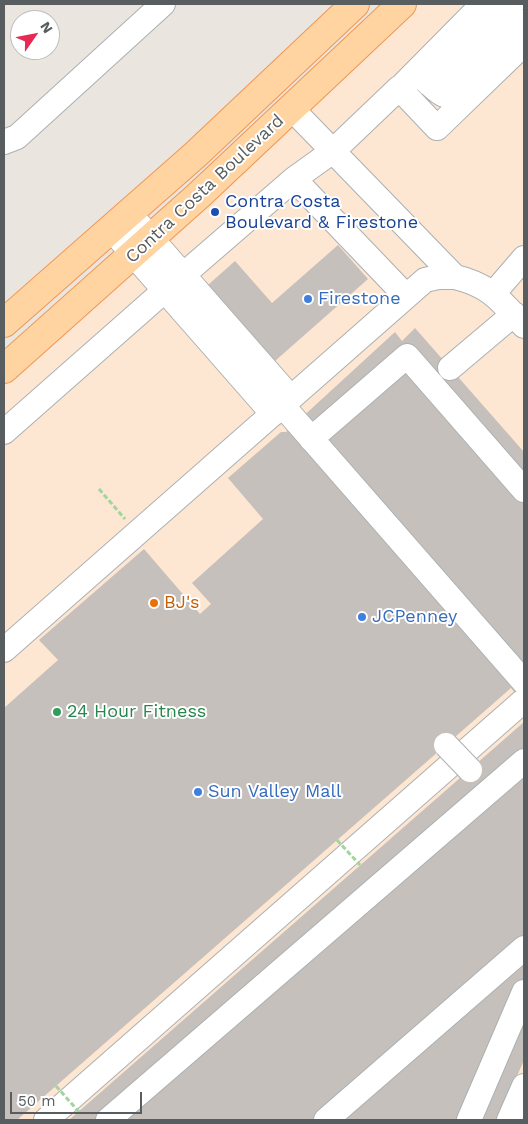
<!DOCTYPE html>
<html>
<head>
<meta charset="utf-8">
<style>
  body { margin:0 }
  #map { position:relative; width:528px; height:1124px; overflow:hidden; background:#ebe5df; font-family:"Work Sans",sans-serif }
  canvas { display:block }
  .frame { position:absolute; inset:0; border:5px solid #585e60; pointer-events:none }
  .north { position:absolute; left:10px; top:10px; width:50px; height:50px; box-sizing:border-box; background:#fff; border:1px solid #bcbfbf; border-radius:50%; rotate:57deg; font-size:14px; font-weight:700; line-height:20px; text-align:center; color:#585e60 }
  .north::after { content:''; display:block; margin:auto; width:18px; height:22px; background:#e82953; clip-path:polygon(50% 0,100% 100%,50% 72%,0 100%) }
  .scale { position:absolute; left:10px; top:1092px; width:132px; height:22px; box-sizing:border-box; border:2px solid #585e60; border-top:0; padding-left:6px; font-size:15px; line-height:18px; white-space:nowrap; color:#585e60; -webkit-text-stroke:4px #fff; paint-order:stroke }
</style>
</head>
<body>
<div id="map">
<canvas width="528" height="1124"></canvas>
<div class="frame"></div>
<div class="north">N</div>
<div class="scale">50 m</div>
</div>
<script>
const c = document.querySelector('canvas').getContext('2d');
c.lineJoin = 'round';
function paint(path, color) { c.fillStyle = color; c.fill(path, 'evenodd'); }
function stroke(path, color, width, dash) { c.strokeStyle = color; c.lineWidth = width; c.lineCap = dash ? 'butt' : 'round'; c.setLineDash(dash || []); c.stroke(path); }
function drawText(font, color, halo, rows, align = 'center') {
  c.font = font + ' "Work Sans",sans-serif'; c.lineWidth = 4; c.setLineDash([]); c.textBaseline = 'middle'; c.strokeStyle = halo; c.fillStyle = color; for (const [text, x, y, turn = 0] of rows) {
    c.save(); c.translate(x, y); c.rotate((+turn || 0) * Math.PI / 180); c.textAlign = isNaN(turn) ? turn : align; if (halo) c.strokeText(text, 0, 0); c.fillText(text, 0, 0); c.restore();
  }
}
const commercial = new Path2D(`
  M402,4H524V1120H4V369Z`);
const building = new Path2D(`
  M338,245L368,279L275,361L208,285L235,261L272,303Z
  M415,328L524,452V704L511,688L17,1120H4V708L58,660L39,640L144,549L200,614L211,604L192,583L263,519L228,478L281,432H286L395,332L402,341Z
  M524,722V1060L498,1120H69Z`);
const path = new Path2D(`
  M99,489L125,519`);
const minor = new Path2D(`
  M412,76C425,74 432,90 444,95L450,93L524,22
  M404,84L483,4
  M429,84L512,4
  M292,109L455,277C490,285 501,301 524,326
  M4,142L17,137L163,4
  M294,179L333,151L399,88L437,128L524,44
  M129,213L291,398
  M111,229L273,414
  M183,275L294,179L406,296
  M493,294L524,258
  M450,368L514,314
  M282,405L524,682
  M4,432L164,291
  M311,439L407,356L524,490
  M4,650L425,280L438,277H455
  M46,1120L522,702
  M108,1120L524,761
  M326,1120L524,948
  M469,1120L524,992
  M509,1120L524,1086`);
const major = new Path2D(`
  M4,323L195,155L355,4
  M4,369L199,195L402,4`);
const pathBridge = new Path2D(`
  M337,840L360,865
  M56,1086L79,1112`);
const minorBridge = new Path2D(`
  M446,745L470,770`);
const markers = [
  [215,212,5,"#1a4fb4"],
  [308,299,5,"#3f7fe0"],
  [154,603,5,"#e8710a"],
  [362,617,5,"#3f7fe0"],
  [57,712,5,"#2e9e5b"],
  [198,792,5,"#3f7fe0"]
];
const streetNames = [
  ["Contra Costa Boulevard",205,189,-43]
];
const transitNames = [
  ["Contra Costa",225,202],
  ["Boulevard & Firestone",225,223]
];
const shopNames = [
  ["Firestone",318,299],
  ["JCPenney",372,617],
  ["Sun Valley Mall",208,792]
];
const foodNames = [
  ["BJ's",164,603]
];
const leisureNames = [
  ["24 Hour Fitness",67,712]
];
paint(commercial, '#fde6d2');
paint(building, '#c6c0bc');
stroke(minor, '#abb0b2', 26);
stroke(major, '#f09653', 30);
stroke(path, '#a0d59e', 3, [5, 2.5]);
stroke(minor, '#fff', 24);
stroke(major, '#ffd4a1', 28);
stroke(minorBridge, '#abb0b2', 26, []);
stroke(pathBridge, '#a0d59e', 3, [5, 2.5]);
stroke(minorBridge, '#fff', 24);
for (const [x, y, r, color] of markers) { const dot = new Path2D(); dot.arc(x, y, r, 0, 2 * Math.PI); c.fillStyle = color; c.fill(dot); stroke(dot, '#fff', 2); }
drawText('18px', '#585e60', '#fff', streetNames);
drawText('18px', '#164399', '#fff', transitNames, 'left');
drawText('18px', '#366cbe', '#fff', shopNames, 'left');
drawText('18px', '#c56008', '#fff', foodNames, 'left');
drawText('18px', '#27864d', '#fff', leisureNames, 'left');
</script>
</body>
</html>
